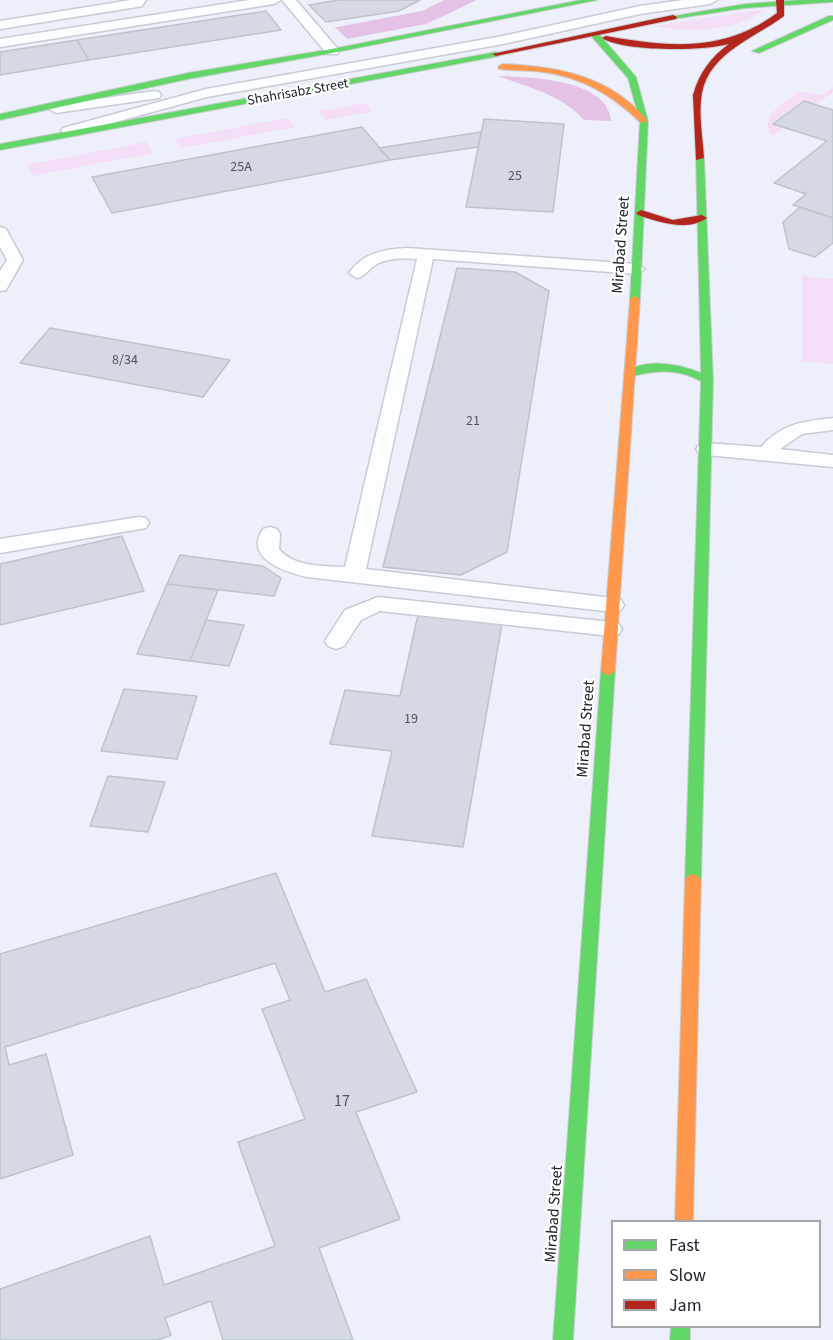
<!DOCTYPE html>
<html>
<head>
<meta charset="utf-8">
<style>
  body { margin:0 }
  #map { position:relative; width:833px; height:1340px; overflow:hidden; background:#edf0fa; font-family:"Source Sans 3",sans-serif }
  canvas { display:block }
  .legend { position:absolute; left:611px; top:1220px; width:210px; height:108px; box-sizing:border-box; background:#fff; border:2px solid #a6a7ac; margin:0; padding:8px 10px; list-style:none; font-size:18px; color:#21242f }
  .legend li { display:flex; align-items:center; gap:12px; height:30px }
  .legend b { width:30px; border:2px solid #a6a7ac }
</style>
</head>
<body>
<div id="map">
<canvas width="833" height="1340"></canvas>
<ul class="legend">
<li><b style="height:8px;background:#63d668"></b>Fast</li>
<li><b style="height:8px;background:#ff974d"></b>Slow</li>
<li><b style="height:8px;background:#b3261e"></b>Jam</li>
</ul>
</div>
<script>
const c = document.querySelector('canvas').getContext('2d');
c.lineJoin = 'round';
function paint(path, color) { c.fillStyle = color; c.fill(path, 'evenodd'); }
function stroke(path, color, width, dash) { c.strokeStyle = color; c.lineWidth = width; c.lineCap = dash ? 'butt' : 'round'; c.setLineDash(dash || []); c.stroke(path); }
function drawText(font, color, halo, rows, align = 'center') {
  c.font = font + ' "Source Sans 3",sans-serif'; c.lineWidth = 4.5; c.setLineDash([]); c.textBaseline = 'middle'; c.strokeStyle = halo; c.fillStyle = color; for (const [text, x, y, turn = 0] of rows) {
    c.save(); c.translate(x, y); c.rotate((+turn || 0) * Math.PI / 180); c.textAlign = isNaN(turn) ? turn : align; if (halo) c.strokeText(text, 0, 0); c.fillText(text, 0, 0); c.restore();
  }
}
const green = new Path2D(`
  M765,9C733,33 691,33 653,26Z
  M833,87V92L774,135L770,134C761,113 786,102 800,91L823,95Z
  M365,103L372,112L326,120L319,111Z
  M288,118L295,127L181,148L174,139Z
  M146,142L153,153L33,176L27,165Z
  M802,276L833,279V364L802,361Z`);
const forest = new Path2D(`
  M444,0H477L426,24L347,39L336,28H332L422,11Z
  M498,76C529,77 609,79 611,121L584,120C563,95 527,87 498,76Z`);
const building = new Path2D(`
  M338,0H420L399,11L326,22L309,5Z
  M266,11L281,30L89,60L77,40Z
  M77,40L89,60L0,75V52Z
  M804,101L833,110V218L793,205L806,194L774,183L827,141L773,124Z
  M484,119L564,124L553,212L466,207Z
  M362,127L390,160L112,213L92,177Z
  M481,132L478,147L390,160L379,148Z
  M800,207L833,218V243L815,257L789,249L783,222Z
  M457,268L515,272L549,291L507,552L461,575L383,567Z
  M50,328L230,360L203,397L20,363Z
  M122,536L144,591L0,625V564Z
  M180,555L263,566L281,578L274,596L167,584Z
  M167,584L218,590L190,661L137,654Z
  M418,615L502,624L463,847L372,836L392,751L330,744L345,690L400,696Z
  M206,620L244,625L229,666L190,661Z
  M124,689L197,696L177,759L101,751Z
  M108,776L165,782L148,832L90,826Z
  M276,873L325,992L366,979L417,1092L356,1112L400,1219L319,1248L353,1340H223L211,1301L165,1318L171,1335L158,1340H0V1289L150,1236L164,1285L275,1246L238,1142L305,1119L262,1009L290,1000L275,963L5,1047L9,1065L46,1054L73,1155L0,1179V954Z`);
const lane = new Path2D(`
  M131,0H146L142,6L137,7L0,29V21Z
  M249,0H281L274,4L0,47V39Z
  M282,0H296L337,48L339,51L337,54H327Z
  M683,0H717L710,4L640,14L503,44L207,97L68,135L61,131L63,128L206,89L503,36L640,6Z
  M154,91L159,92L161,95L159,98L56,113L49,109L56,105Z
  M0,227L6,229L23,260L6,290L0,291V271L7,260L0,247Z
  M407,248L637,264L645,269L637,274L433,259L366,569L613,598L621,600L624,605L621,610L613,612L307,577C286,572 243,559 263,529L270,527L277,529L280,534L279,549C293,567 324,566 345,567L417,259C403,258 389,258 377,264C369,268 366,276 357,278L349,273C363,253 384,249 407,248Z
  M833,418V430L802,434L780,449L833,455V467L706,455L699,453L696,449L699,445L706,443L761,447C781,424 804,421 833,418Z
  M139,517L146,518L149,523L146,528L0,553V539Z
  M378,597L611,622L619,624L622,629L619,634L611,636L380,611L361,620L344,646L336,649L328,646L325,641L345,610Z`);
const fast = new Path2D(`
  M581,0H597L332,53L188,79L0,120V114L188,73L332,49Z
  M799,0H833V2L745,8L673,19L669,17L745,4Z
  M829,16H833V20L759,53L752,51Z
  M592,33H598L636,77L648,121L640,299L635,302L630,299L640,121L628,78L592,37Z
  M496,52L500,54L499,56L0,150V144Z
  M696,156L704,158L713,380L701,880L698,884L693,886L688,884L685,880L701,381C676,368 656,370 629,377L624,374C643,357 679,364 701,373Z
  M608,666L615,671L573,1340H553L601,671Z
  M671,1326H690V1340H670Z`);
const slow = new Path2D(`
  M502,64C558,66 611,76 648,121L641,123C612,95 582,77 542,72C528,70 513,71 499,69L498,67Z
  M635,296L640,299L615,671L608,676L601,671L630,299Z
  M693,874L698,876L701,880L693,1222H675L685,880L688,876Z`);
const jam = new Path2D(`
  M776,0H784V16C755,38 710,52 702,93C698,113 703,138 704,158L696,160L693,95C699,73 711,57 729,44C703,51 624,52 602,38L606,36C669,47 723,53 777,13Z
  M673,15L677,17L676,19L496,56L492,54Z
  M641,210L673,220L702,215L707,218C687,232 659,222 638,215L636,213Z`);
const farStreetnames = [
  ["Shahrisabz Street",298,93,-10]
];
const numberNames = [
  ["25А",241,168],
  ["25",515,177],
  ["8/34",125,361],
  ["21",473,422],
  ["19",411,720]
];
const streetNames = [
  ["Mirabad Street",622,245,-86],
  ["Mirabad Street",587,729,-86],
  ["Mirabad Street",555,1214,-86]
];
const nearNumbernames = [
  ["17",342,1102]
];
paint(green, '#f4ddf6');
paint(forest, '#e4c2e5');
paint(building, '#d4d9e3');
stroke(building, '#bdc3cb', 1.5);
stroke(lane, '#c8cbd4', 3);
stroke(fast, '#ccced4', 2);
stroke(slow, '#ccced4', 2);
stroke(jam, '#ccced4', 2);
paint(lane, '#fcfdfe');
paint(fast, '#63d668');
paint(slow, '#ff974d');
paint(jam, '#b3261e');
drawText('14px', '#21242f', '#fff', farStreetnames);
drawText('14px', '#50545f', null, numberNames);
drawText('16px', '#21242f', '#fff', streetNames);
drawText('16px', '#50545f', null, nearNumbernames);
</script>
</body>
</html>
